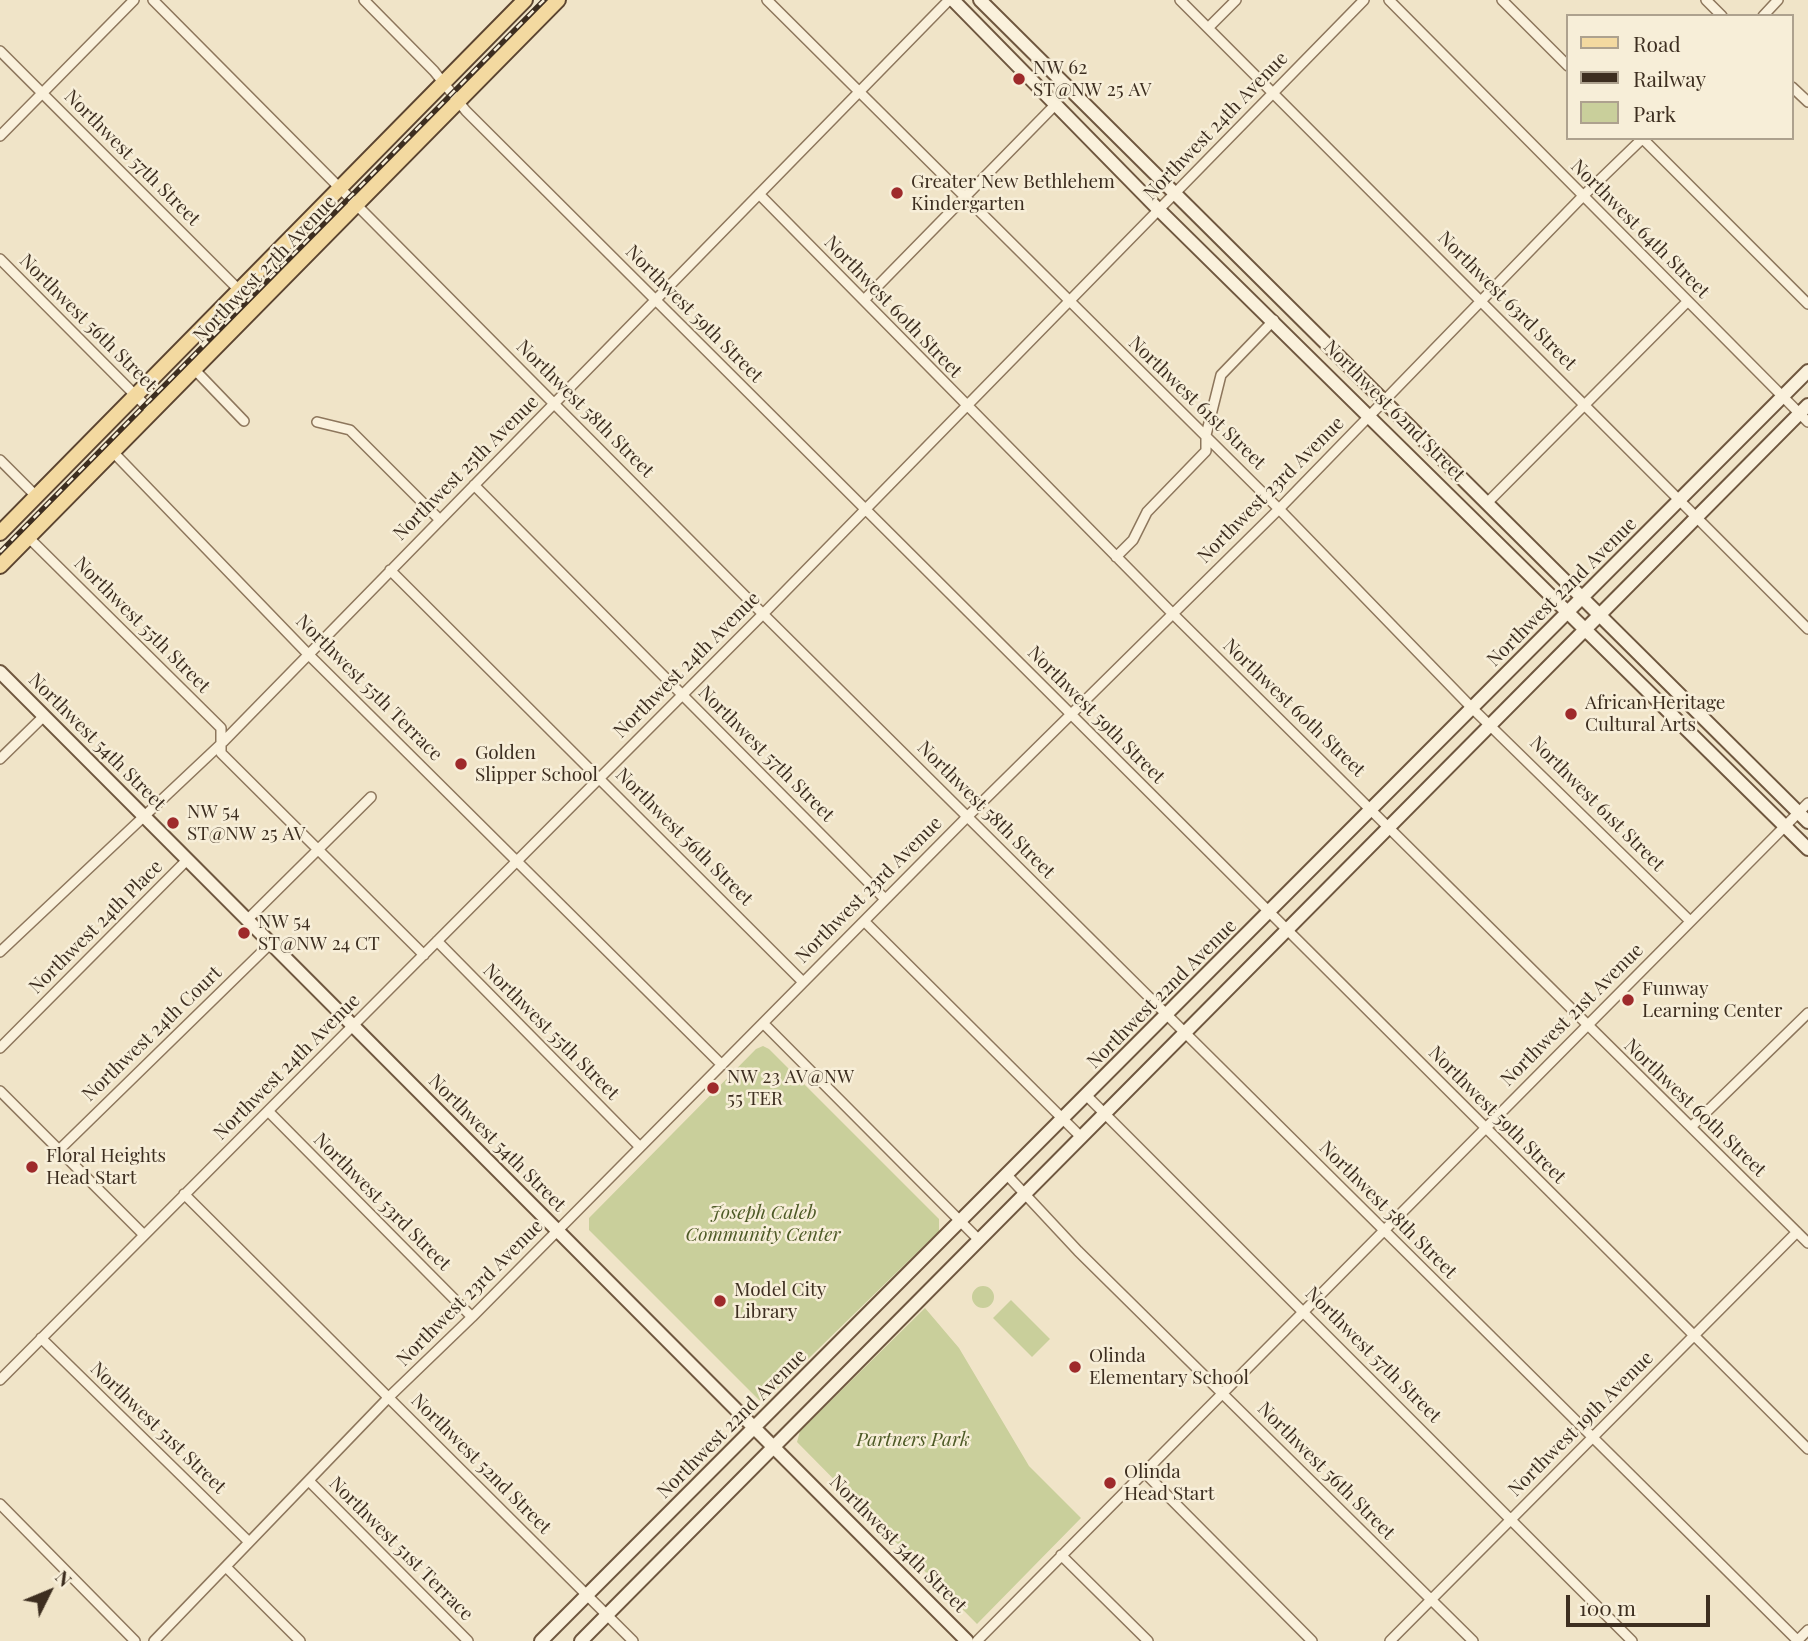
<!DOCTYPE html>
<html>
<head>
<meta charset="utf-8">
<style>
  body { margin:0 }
  #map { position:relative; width:1808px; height:1641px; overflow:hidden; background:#f0e4c8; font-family:"Playfair Display",serif }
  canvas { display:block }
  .legend { position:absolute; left:1566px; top:14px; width:228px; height:126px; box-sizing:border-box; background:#f7eed8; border:2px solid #ada18e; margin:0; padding:9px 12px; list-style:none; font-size:21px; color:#3d2e20 }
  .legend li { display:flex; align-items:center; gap:14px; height:35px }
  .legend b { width:35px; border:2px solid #ada18e }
  .north { position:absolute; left:14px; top:1557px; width:70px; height:70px; -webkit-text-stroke:5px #f7eed8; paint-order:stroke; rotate:47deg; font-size:19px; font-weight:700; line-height:28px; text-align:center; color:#3d2e20 }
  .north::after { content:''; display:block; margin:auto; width:24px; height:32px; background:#3d2e20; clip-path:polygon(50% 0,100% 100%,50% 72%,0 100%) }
  .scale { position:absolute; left:1566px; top:1595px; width:144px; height:32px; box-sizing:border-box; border:4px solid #3d2e20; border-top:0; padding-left:9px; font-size:21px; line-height:24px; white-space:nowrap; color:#3d2e20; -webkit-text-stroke:5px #f7eed8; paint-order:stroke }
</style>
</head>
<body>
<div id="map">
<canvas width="1808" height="1641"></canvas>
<ul class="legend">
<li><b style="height:9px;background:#f3d9a0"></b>Road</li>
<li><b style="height:9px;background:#3d2e20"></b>Railway</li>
<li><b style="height:19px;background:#c9cf9b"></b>Park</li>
</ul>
<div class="north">N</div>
<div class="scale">100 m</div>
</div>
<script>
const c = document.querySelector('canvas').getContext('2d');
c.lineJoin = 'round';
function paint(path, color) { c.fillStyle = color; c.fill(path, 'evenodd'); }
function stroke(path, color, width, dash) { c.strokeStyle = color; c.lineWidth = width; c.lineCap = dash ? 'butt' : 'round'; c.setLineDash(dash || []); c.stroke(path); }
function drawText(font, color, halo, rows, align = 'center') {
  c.font = font + ' "Playfair Display",serif'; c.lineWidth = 5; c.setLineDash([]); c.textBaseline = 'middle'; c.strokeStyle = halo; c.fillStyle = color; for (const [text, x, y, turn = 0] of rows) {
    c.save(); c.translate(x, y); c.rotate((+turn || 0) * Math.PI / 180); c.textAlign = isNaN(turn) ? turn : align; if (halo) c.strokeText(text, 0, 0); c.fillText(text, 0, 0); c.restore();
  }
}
const green = new Path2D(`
  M763,1046L769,1049L939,1219V1231L765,1401L759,1400L589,1230V1218L756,1049Z
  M972 1297a11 11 0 1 1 22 0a11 11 0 1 1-22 0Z
  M1011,1300L1050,1339L1032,1357L993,1318Z
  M925,1308L959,1348L1029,1466L1081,1518L977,1624L797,1442L800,1431Z`);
const minor = new Path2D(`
  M153,0L763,614L1798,1641
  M364,0L434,71L466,111L1808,1449
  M767,0L1279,509L1473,709L1690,921
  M1180,0L1808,629
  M1389,0L1808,422
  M1502,0L1568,66
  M1706,0L1722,16
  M1763,16L1778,0
  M1208,28L1236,0
  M0,51L239,290
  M1792,87L1808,102
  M0,136L134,0
  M1642,138L1808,304
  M759,194L1173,614L1808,1243
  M0,259L152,412
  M864,300L1055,105
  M194,369L244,421
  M317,422L350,430L440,520
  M113,452L308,654L722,1065
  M0,460L36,496
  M474,485L885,899
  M1487,503L1687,302
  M28,537L221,728V753L424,955
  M1116,557L1133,540L1147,512L1206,451V435L1221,375L1274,320
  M390,570L803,982
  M0,759L44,716
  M247,920L371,797
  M864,921L1080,1136
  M437,941L640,1147
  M0,952L223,742L949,0
  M763,1023L978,1239
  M0,1048L187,860
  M0,1091L143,1234
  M1087,1096L1632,1641
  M268,1111L472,1317
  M1691,1127L1808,1013
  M59,1150L271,943
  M1008,1176L1078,1251L1473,1641
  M184,1194L633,1641
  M41,1338L249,1542
  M0,1380L763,614L1364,0
  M1143,1471L1312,1641
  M310,1482L468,1641
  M0,1504L135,1641
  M1061,1555L1148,1641
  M226,1567L300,1641
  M154,1641L390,1396L472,1317L968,816L1279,509L1583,196L1643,138
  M977,1641L1808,803
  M1390,1641L1797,1232
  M1797,1641L1808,1630`);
const secondary = new Path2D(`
  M953,0L1159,210L1808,849
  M980,0L1808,822
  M0,672L967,1641
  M541,1641L1808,371
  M581,1641L1808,405`);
const primary = new Path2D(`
  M0,533L525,0
  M0,566L558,0`);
const rail = new Path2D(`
  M0,552L544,0`);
const markers = [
  [1019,79,7,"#9e2a2b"],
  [897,193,7,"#9e2a2b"],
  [1571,714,7,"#9e2a2b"],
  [461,764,7,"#9e2a2b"],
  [173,823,7,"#9e2a2b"],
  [244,933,7,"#9e2a2b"],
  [1628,1000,7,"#9e2a2b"],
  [713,1088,7,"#9e2a2b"],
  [32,1167,7,"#9e2a2b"],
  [720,1301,7,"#9e2a2b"],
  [1075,1367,7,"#9e2a2b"],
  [1110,1483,7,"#9e2a2b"]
];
const poiNames = [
  ["NW 62",1033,68],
  ["ST@NW 25 AV",1033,90],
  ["Greater New Bethlehem",911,182],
  ["Kindergarten",911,204],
  ["African Heritage",1585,703],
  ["Cultural Arts",1585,725],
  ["Golden",475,753],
  ["Slipper School",475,775],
  ["NW 54",187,812],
  ["ST@NW 25 AV",187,834],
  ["NW 54",258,922],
  ["ST@NW 24 CT",258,944],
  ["Funway",1642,989],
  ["Learning Center",1642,1011],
  ["NW 23 AV@NW",727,1077],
  ["55 TER",727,1099],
  ["Floral Heights",46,1156],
  ["Head Start",46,1178],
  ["Model City",734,1290],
  ["Library",734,1312],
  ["Olinda",1089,1356],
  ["Elementary School",1089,1378],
  ["Olinda",1124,1472],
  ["Head Start",1124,1494]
];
const streetNames = [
  ["Northwest 24th Avenue",1216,126,-46],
  ["Northwest 57th Street",132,158,45],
  ["Northwest 64th Street",1640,229,45],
  ["Northwest 27th Avenue",265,269,-46],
  ["Northwest 63rd Street",1507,301,45],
  ["Northwest 60th Street",893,307,46],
  ["Northwest 59th Street",694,314,45],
  ["Northwest 56th Street",88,323,45],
  ["Northwest 61st Street",1197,403,44],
  ["Northwest 58th Street",585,409,45],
  ["Northwest 62nd Street",1394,411,45],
  ["Northwest 25th Avenue",466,468,-45],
  ["Northwest 23rd Avenue",1271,490,-45],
  ["Northwest 22nd Avenue",1562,592,-45],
  ["Northwest 55th Street",142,625,45],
  ["Northwest 24th Avenue",687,665,-45],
  ["Northwest 55th Terrace",369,688,45],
  ["Northwest 60th Street",1294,708,44],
  ["Northwest 59th Street",1096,715,45],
  ["Northwest 54th Street",97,742,45],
  ["Northwest 57th Street",766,754,45],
  ["Northwest 61st Street",1597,804,45],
  ["Northwest 58th Street",986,810,45],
  ["Northwest 56th Street",684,837,45],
  ["Northwest 23rd Avenue",869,890,-45],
  ["Northwest 24th Place",96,927,-45],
  ["Northwest 22nd Avenue",1162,994,-45],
  ["Northwest 21st Avenue",1572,1015,-45],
  ["Northwest 55th Street",551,1032,45],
  ["Northwest 24th Court",152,1034,-44],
  ["Northwest 24th Avenue",287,1067,-45],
  ["Northwest 60th Street",1695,1108,44],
  ["Northwest 59th Street",1497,1115,45],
  ["Northwest 54th Street",497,1143,45],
  ["Northwest 53rd Street",382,1202,45],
  ["Northwest 58th Street",1388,1210,45],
  ["Northwest 23rd Avenue",470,1293,-45],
  ["Northwest 57th Street",1373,1355,45],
  ["Northwest 22nd Avenue",732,1424,-45],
  ["Northwest 19th Avenue",1581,1424,-45],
  ["Northwest 51st Street",158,1428,44],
  ["Northwest 52nd Street",481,1464,45],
  ["Northwest 56th Street",1326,1471,45],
  ["Northwest 54th Street",898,1544,45],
  ["Northwest 51st Terrace",401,1549,45]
];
const parkNames = [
  ["Joseph Caleb",763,1213],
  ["Community Center",763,1235],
  ["Partners Park",913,1440]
];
paint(green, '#c9cf9b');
stroke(minor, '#8d765c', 12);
stroke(secondary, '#6f573f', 16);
stroke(primary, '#5b4430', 18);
stroke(minor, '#faf1dc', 9);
stroke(secondary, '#faf1dc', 12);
stroke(primary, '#f3d9a0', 14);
stroke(rail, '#3d2e20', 5);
stroke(rail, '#f7eed8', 2.5, [8]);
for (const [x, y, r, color] of markers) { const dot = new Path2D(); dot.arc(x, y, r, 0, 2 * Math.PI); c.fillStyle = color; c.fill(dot); stroke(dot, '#f7eed8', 2.5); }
drawText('19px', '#3d2e20', '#f7eed8', poiNames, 'left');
drawText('19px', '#3d2e20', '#f7eed8', streetNames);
drawText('italic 19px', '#4d5a26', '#f7eed8', parkNames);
</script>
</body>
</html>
